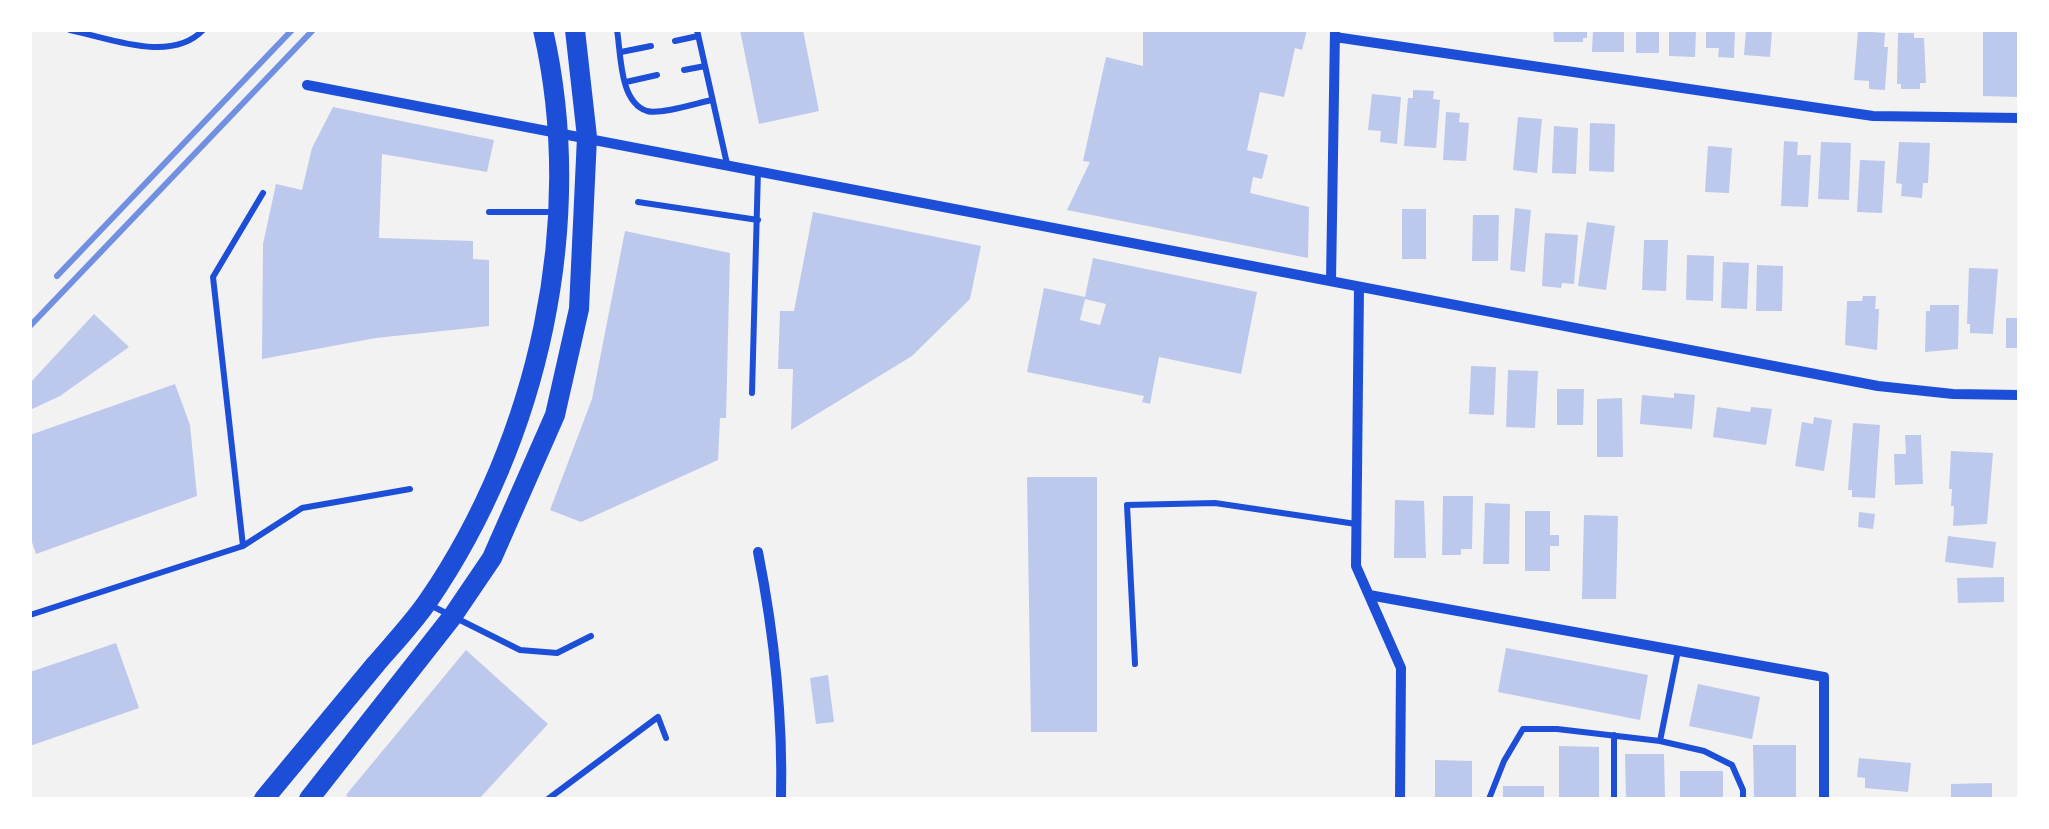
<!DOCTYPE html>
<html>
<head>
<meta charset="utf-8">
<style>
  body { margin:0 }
  #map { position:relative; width:2049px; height:829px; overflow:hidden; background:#f2f2f2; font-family:"Fira Sans Condensed",sans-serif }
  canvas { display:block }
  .frame { position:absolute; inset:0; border:32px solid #fff; pointer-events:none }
</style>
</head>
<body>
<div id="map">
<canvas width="2049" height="829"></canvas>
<div class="frame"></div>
</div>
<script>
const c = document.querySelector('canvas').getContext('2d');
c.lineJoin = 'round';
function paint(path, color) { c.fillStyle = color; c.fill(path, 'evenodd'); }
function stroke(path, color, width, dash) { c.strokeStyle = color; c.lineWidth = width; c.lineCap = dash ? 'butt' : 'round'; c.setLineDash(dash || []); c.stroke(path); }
const building = new Path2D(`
  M740,30H803L819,111L759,124Z
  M1143,30H1307L1302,50L1295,48L1284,97L1260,92L1247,150L1268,155L1262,179L1253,177L1250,193L1309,207L1308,258L1067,210L1090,162L1083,161L1106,57L1143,66Z
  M1553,30H1587V38H1583V42H1554Z
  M1593,30H1624V52H1592Z
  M1636,30H1659V53H1636Z
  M1669,30H1696L1695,57L1669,56Z
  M1706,30H1735L1734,58L1718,57L1719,48H1706Z
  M1746,30H1772L1770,57L1744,55Z
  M1983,30H2018V97L1983,96Z
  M1858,31L1885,33L1884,47H1888L1885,90L1869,89V81L1854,80Z
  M1898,33H1914V38H1924L1926,83H1920V89H1901V84H1897Z
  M1413,90L1434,91L1433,99L1440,100L1436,148L1404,146L1408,98H1413Z
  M1372,94L1401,97L1397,144L1380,142L1381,131L1368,130Z
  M333,107L494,140L487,172L382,154L379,238L473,241V259L489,260V326L376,338L262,359L263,244L276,184L302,190L312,148Z
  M1446,112L1460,113L1459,122L1469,123L1466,161L1443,160Z
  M1518,117L1542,119L1537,173L1513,170Z
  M1590,123L1615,124L1614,172L1589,171Z
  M1554,126L1578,128L1576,174L1552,173Z
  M1784,141L1798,142L1797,155H1811L1808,207L1781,206Z
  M1821,142L1851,143L1849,200L1818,199Z
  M1899,142L1930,143L1928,183H1923L1922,198L1901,196L1902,184L1896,183Z
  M1708,146L1732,148L1729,193L1705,192Z
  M1860,160L1885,161L1882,213L1857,212Z
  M1515,208L1531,210L1525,272L1510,270Z
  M1402,209H1426V259H1402Z
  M813,212L981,246L970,299L912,356L791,430L793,369H778L780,311H794Z
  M1473,215H1499L1498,261H1472Z
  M1587,222L1615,226L1606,290L1578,286Z
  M625,231L730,253L726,418H720L718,460L581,522L550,510L592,399Z
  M1545,233L1578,235L1574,284L1562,283L1561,288L1542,286Z
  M1644,240H1668L1666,291L1642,290Z
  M1687,255L1714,256L1713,301L1686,300Z
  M1093,258L1257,292L1241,374L1159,357L1150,404L1142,402L1144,396L1027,372L1044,288L1085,297ZM1085,299L1106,304L1100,325L1080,320Z
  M1723,262L1749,263L1747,309L1721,308Z
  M1757,265L1783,266L1782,311H1756Z
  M1969,268L1998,269L1993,334L1970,333V324H1967Z
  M1863,296H1876L1875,309H1879L1877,350L1845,345L1847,301H1862Z
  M1930,305H1959L1958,349L1925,352L1926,311H1930Z
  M94,314L129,347L60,396L30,410V383Z
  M2006,318H2019V348H2006Z
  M1471,366L1496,367L1494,415L1469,414Z
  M1508,370L1538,371L1535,428L1506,427Z
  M175,384L190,425L197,496L36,554L30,536V435Z
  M1557,389H1584L1583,425H1557Z
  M1674,393L1695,395L1692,429L1640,424L1642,395L1674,398Z
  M1622,398L1623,457H1597V399Z
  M1717,407L1750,412L1751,407L1772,409L1766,445L1713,437Z
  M1814,417L1832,420L1824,471L1795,466L1802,422L1813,424Z
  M1853,423L1880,425L1875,498L1852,497V490H1848Z
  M1905,435H1921L1923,484L1895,485L1894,454H1906Z
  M1951,451L1993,453L1987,524L1953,526L1954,506H1951L1952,489H1949Z
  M1027,477H1097V732H1031Z
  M1443,496H1473L1472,549H1461V555H1442Z
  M1395,500L1424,501L1426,558H1394Z
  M1485,503L1510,504L1509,564H1483Z
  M1525,511H1550V535H1559V546H1550V571H1525Z
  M1859,512L1875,514L1873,529L1858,527Z
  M1584,515L1618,516L1616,599H1582Z
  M1948,536L1996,542L1993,568L1945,562Z
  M2004,577V602L1958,603L1957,578Z
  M116,643L139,708L30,746V672Z
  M1506,648L1648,675L1640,720L1498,692Z
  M466,650L548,724L479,799H350L346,795Z
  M828,675L834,722L816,724L810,678Z
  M1698,684L1760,697L1752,739L1689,726Z
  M1753,745H1796V799H1754Z
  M1559,746L1599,747V799H1559Z
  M1625,754H1664L1665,799H1626Z
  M1859,758L1911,763L1908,792L1865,788V778L1857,777Z
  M1435,760L1472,761V799H1435Z
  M1680,771H1723V799H1680Z
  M1992,783V799H1951V784Z
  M1503,786H1544V799H1503Z`);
const service = new Path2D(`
  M70,30C109,38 171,64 203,30
  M617,30C621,53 619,102 647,111C661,115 697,103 712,100
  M697,30L727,164
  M675,41L698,36
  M621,52L651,46
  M684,70L705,66
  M626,82L657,75
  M638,202L758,220
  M489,212H553
  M752,393L758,170
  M243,546L302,508L410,489
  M432,606L520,650L557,653L591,636
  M30,615L243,546L213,277L263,193
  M1135,664L1127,505L1215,503L1356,524
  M1660,741L1704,751L1732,765L1743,790V799
  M548,799L658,717L666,738
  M1489,799L1504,761L1523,729H1557L1660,741L1678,651
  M1614,799V735`);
const minor = new Path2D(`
  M1335,37L1873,116L2019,118
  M307,85L1878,386L1953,394L2019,395
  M1331,281L1335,30
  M1359,287L1356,566L1401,668L1400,799
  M758,552C774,633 783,717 781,799
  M1369,595L1824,677V799`);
const secondary = new Path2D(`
  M264,799C301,754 338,710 375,665C393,644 413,623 428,601C539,439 587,221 543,30
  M309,799L452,617L492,558L555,415L579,309L587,137L575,30`);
const rail = new Path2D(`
  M57,276L292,30
  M30,326L313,30`);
paint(building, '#bdc9ec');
stroke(service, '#1d4ed8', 6);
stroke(minor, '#1d4ed8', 10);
stroke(secondary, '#1d4ed8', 20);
stroke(rail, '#7290e2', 6);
</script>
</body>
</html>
